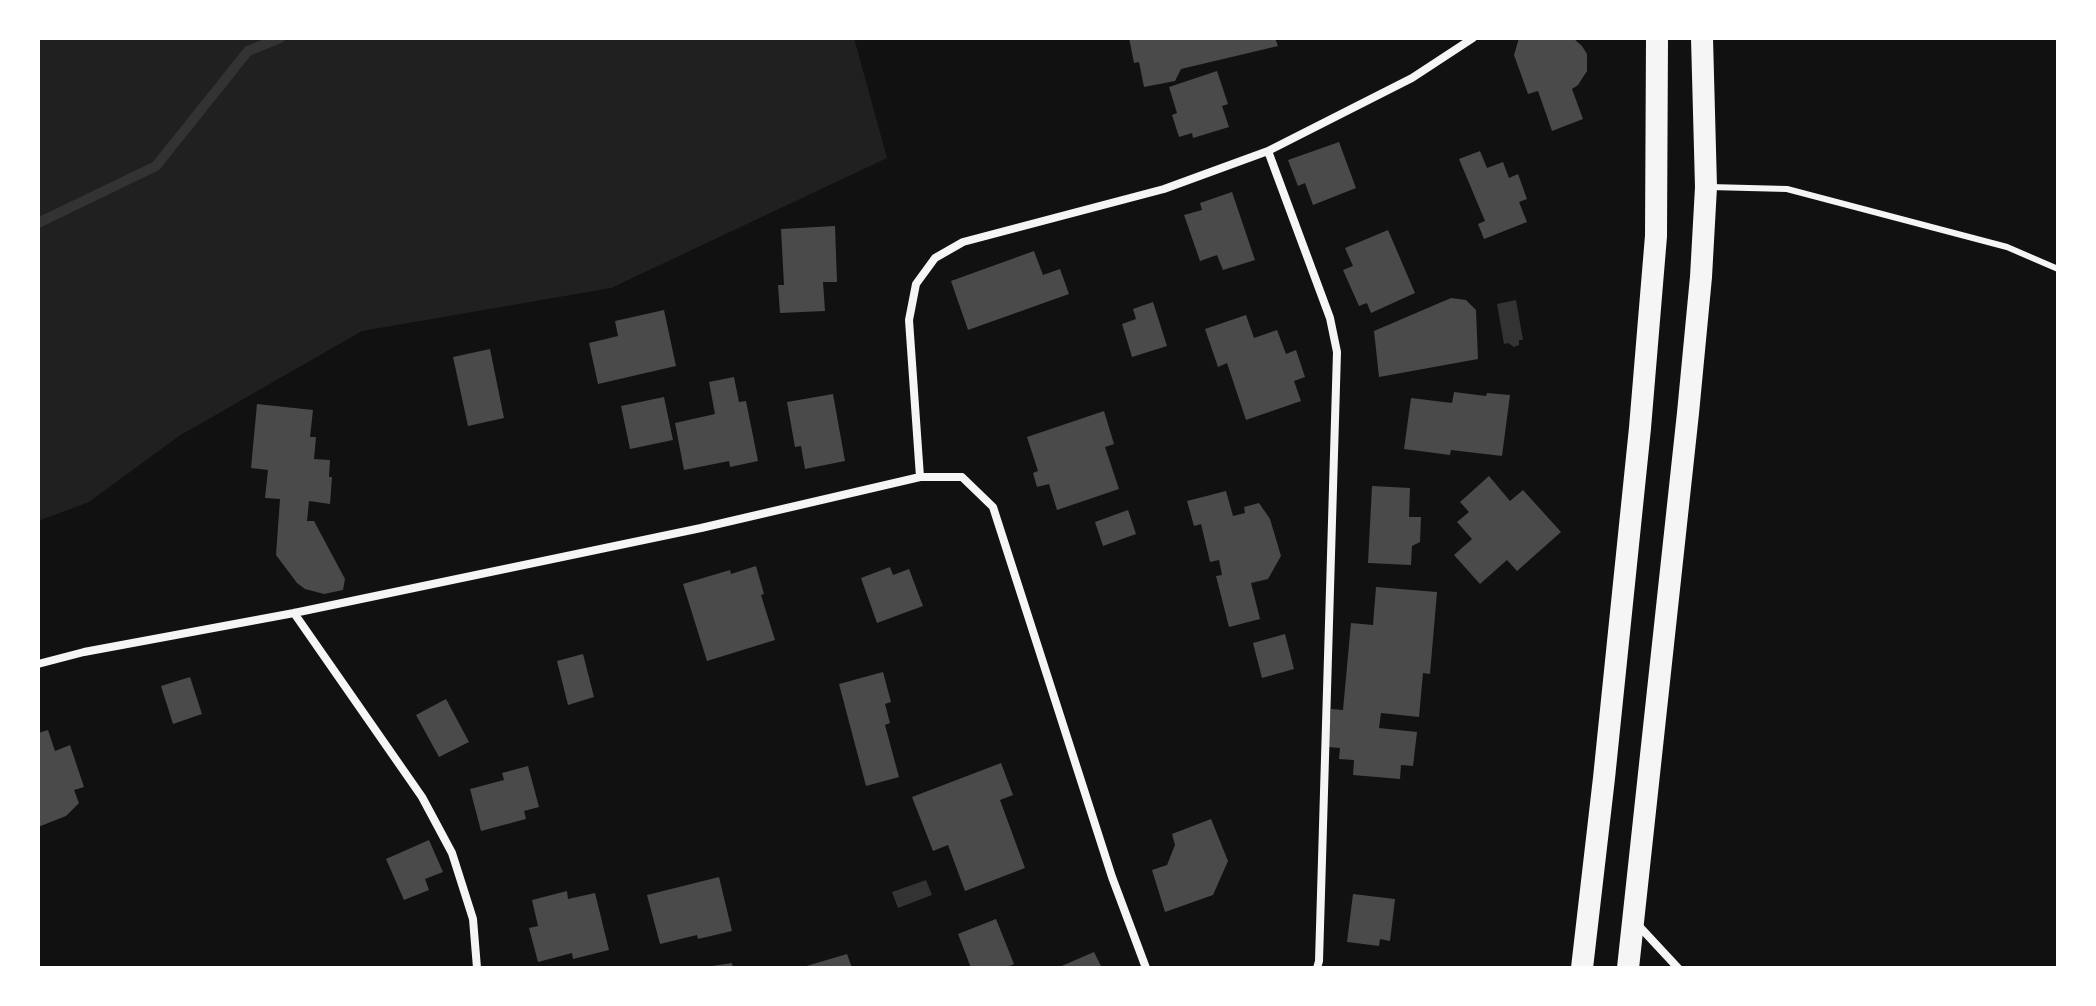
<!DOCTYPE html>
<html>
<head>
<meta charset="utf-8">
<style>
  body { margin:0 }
  #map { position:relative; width:2096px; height:1006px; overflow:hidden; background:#111; font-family:"DejaVu Sans",sans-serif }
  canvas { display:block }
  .frame { position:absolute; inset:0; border:40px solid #fff; pointer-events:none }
</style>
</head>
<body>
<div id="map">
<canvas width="2096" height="1006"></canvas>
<div class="frame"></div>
</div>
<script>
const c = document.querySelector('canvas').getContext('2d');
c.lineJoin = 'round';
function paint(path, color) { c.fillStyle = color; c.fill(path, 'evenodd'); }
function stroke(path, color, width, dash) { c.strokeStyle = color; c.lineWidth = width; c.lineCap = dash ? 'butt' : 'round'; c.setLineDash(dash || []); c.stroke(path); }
const green = new Path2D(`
  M38,38H854L887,158L611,288L362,331L179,436L89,502L38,521Z`);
const water = new Path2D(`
  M1516,300L1523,340H1519V345L1514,347L1508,343L1504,344L1497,304Z
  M926,880L932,895L898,908L892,892Z`);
const stream = new Path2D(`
  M38,223L156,166L248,51L280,38`);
const building = new Path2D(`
  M1129,38H1275L1278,46L1181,69L1175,81L1144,87L1139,62L1134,63Z
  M1519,38H1573L1582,46L1587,54V71L1578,85L1572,89L1583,119L1552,131L1538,91L1528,94L1514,55Z
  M1217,71L1228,104L1222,106L1229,127L1193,138L1192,133L1179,137L1172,115L1177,113L1169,87Z
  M1339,142L1356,188L1313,205L1305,183L1298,186L1288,160Z
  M1480,151L1487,168L1503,162L1509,178L1518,174L1527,199L1519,202L1527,222L1484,239L1478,224L1485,221L1459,159Z
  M1232,192L1255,260L1223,270L1217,255L1200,261L1184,215L1202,210L1200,203Z
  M835,226L837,282H823L825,311L780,313L778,285H784L781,229Z
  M1388,230L1415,293L1371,313L1367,303L1359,306L1343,270L1353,266L1345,248Z
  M1034,251L1043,275L1060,269L1069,294L968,330L951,281Z
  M1451,298L1466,300L1476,310L1478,359L1379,377L1374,331Z
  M1153,302L1167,346L1132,357L1122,324L1136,319L1133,309Z
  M664,310L676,366L598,384L589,343L618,336L615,321Z
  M1246,315L1254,338L1277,330L1286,354L1296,350L1305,377L1294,381L1301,401L1246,420L1227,363L1218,367L1205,329Z
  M490,349L504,418L468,426L453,357Z
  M734,377L739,402L746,401L758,461L730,467L729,461L684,470L675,423L715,414L709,382Z
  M1454,392L1486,396L1487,393L1510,395L1502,456L1451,450L1450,455L1404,449L1411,398L1452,403Z
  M833,394L845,461L805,469L801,446L795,447L787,402Z
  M664,397L673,440L630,449L621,406Z
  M257,404L313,410L310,437H316L314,459L330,460L329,477H332L330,504L309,501L307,521H314L345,579L343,590L324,594L305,589L297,583L276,555L280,499L265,498L268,470L251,468Z
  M1104,411L1114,444L1105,447L1119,489L1057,510L1049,484L1037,487L1033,473L1038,471L1027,437Z
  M1489,476L1510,501L1523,490L1561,532L1517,571L1507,560L1480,584L1454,555L1472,539L1457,522L1469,512L1460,502Z
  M1372,486L1410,488L1409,517H1421L1420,542L1412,546L1411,565L1368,563Z
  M1226,491L1233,516L1245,513L1244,507L1259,503L1270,519L1281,556L1268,579L1251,583L1260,619L1229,627L1216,576L1222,575L1219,560L1210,562L1201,524L1194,526L1187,501Z
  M1128,510L1136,534L1103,546L1095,522Z
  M756,566L764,594L761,595L775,640L707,661L683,584L730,570L731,574Z
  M890,567L893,575L909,569L923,606L877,623L861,578Z
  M1376,587L1437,592L1430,674L1423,673L1419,717L1381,713L1379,728L1417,732L1413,766L1401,765L1400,779L1353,775L1354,760L1339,759L1340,748L1328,747L1331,709L1343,710L1351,623L1373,625Z
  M1285,634L1294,669L1262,678L1253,643Z
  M583,654L594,697L568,705L557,661Z
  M883,672L891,702L885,704L890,723L885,725L899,777L866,786L839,684Z
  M190,677L202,714L173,724L161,686Z
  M446,699L469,742L439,757L416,715Z
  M48,730L55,751L70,745L84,787L74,790L79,803L66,816L38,827V733Z
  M1001,763L1013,795L1000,800L1025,868L965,891L948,845L933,851L912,797Z
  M528,766L539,807L524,811L526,819L481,831L470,789L504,780L502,773Z
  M1211,819L1228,861L1213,895L1165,912L1152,870L1167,865L1175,845L1172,834Z
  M429,840L443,872L425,879L429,890L404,900L386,859Z
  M719,877L732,931L698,939L697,935L660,944L647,895Z
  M567,891L568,899L595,893L609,950L573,959L572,953L538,962L529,928L538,926L532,900Z
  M1353,894L1395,899L1390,941L1380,939L1379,946L1347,942Z
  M996,919L1014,964L1005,968H971L958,934Z
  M1094,952L1102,968H1057Z
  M847,954L852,968H803V967Z
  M732,963L733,968H712V966Z`);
const service = new Path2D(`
  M1710,187L1787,189L2007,247L2058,269`);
const minor = new Path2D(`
  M1268,151L1330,318L1337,352L1319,961L1317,968
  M920,477L909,320L916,284L935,258L963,242L1164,189L1268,151L1412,78L1473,38
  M294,613L422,797L452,853L473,919L477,968
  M38,664L84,652L294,613L701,528L920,477H962L993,507L1112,877L1146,968
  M1638,925L1678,968`);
const trunk = new Path2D(`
  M1582,968L1604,778L1640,428L1656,236L1657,38
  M1628,968L1688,413L1701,277L1706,187L1702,38`);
paint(green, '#202020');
paint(water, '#333');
stroke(stream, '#333', 10);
paint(building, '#4a4a4a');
stroke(service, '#f5f5f5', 6);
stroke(minor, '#f5f5f5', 8);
stroke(trunk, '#f5f5f5', 22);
</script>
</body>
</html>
